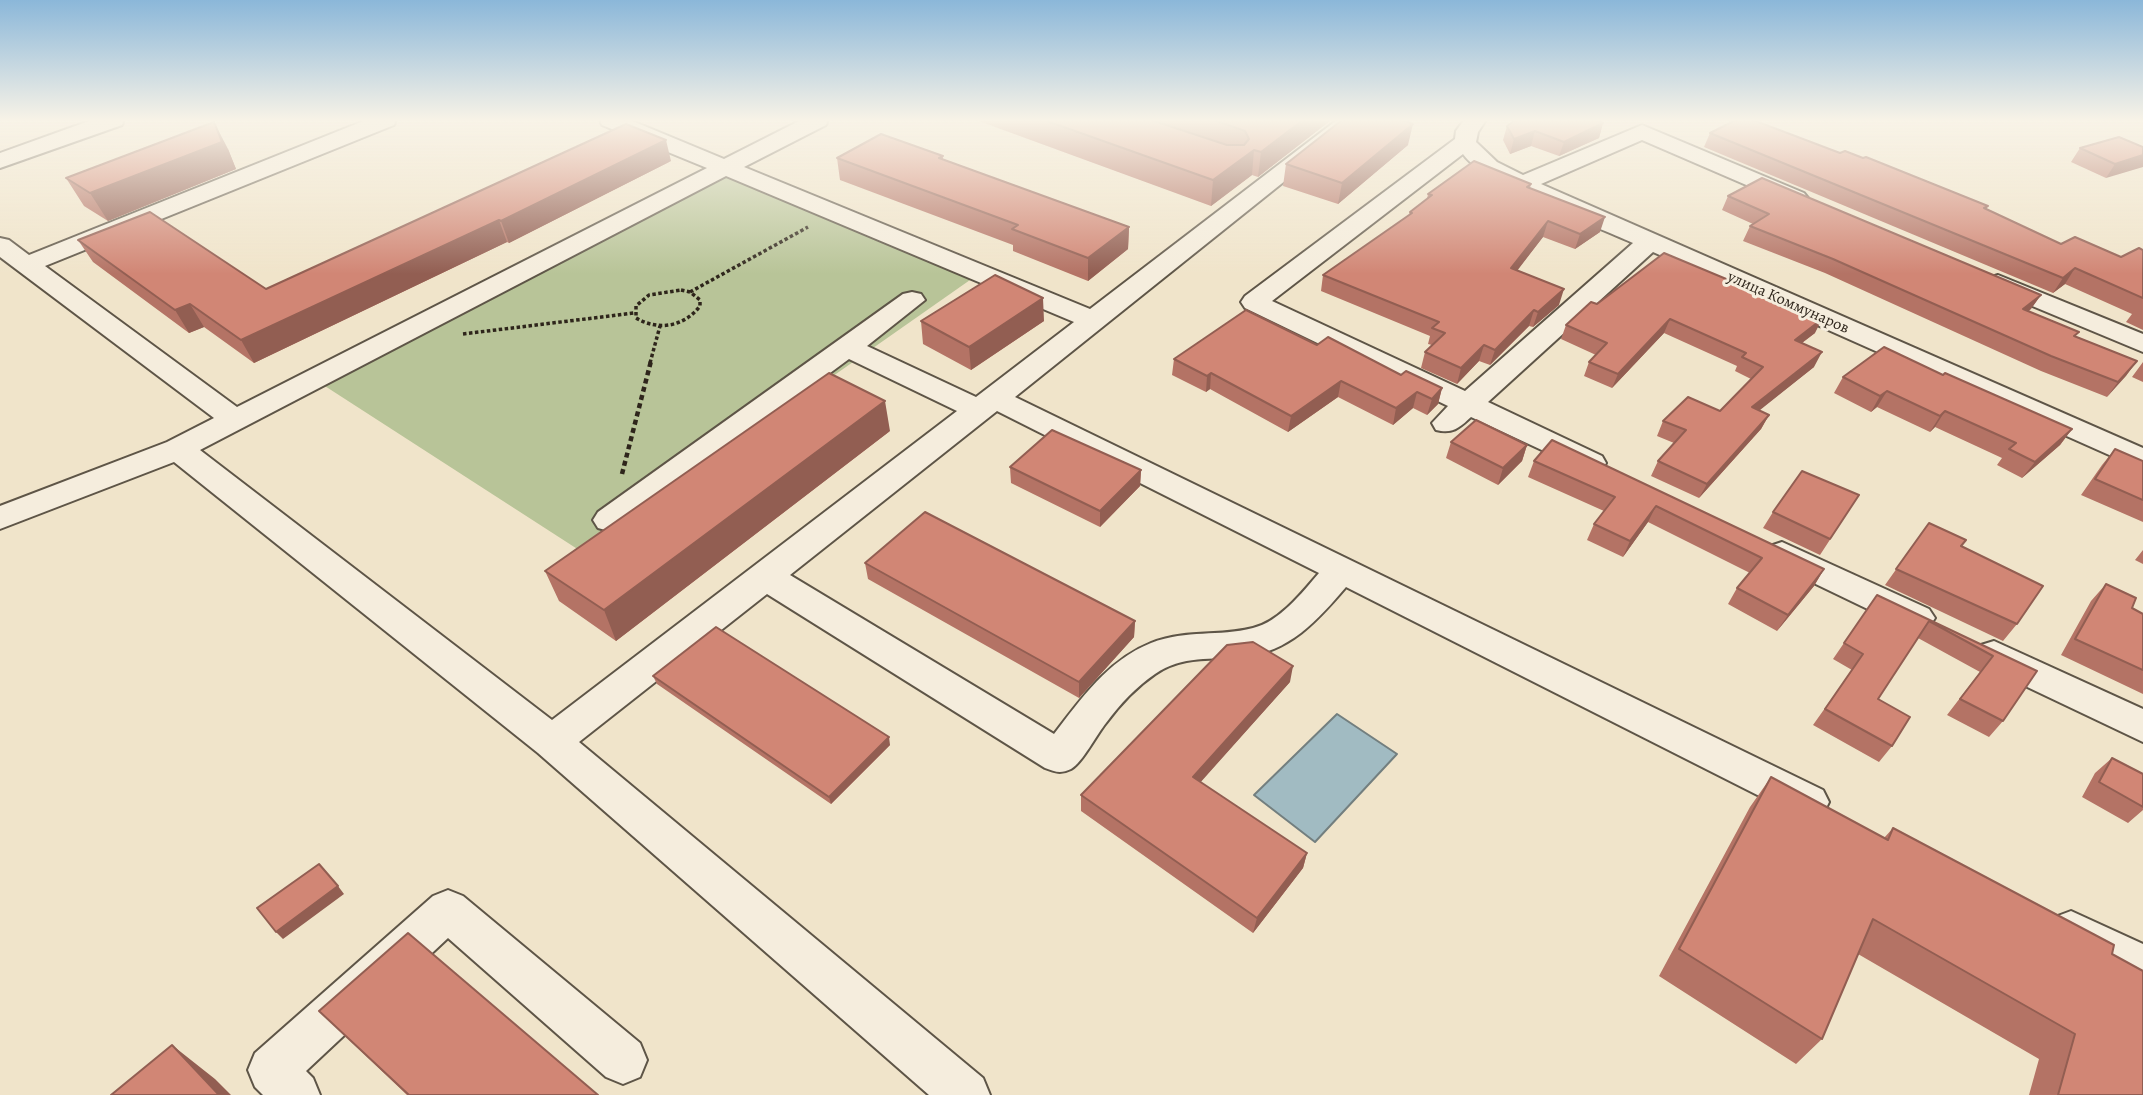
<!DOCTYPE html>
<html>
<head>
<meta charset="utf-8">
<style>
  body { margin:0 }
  canvas { display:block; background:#f0e4ca }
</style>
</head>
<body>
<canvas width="2143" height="1095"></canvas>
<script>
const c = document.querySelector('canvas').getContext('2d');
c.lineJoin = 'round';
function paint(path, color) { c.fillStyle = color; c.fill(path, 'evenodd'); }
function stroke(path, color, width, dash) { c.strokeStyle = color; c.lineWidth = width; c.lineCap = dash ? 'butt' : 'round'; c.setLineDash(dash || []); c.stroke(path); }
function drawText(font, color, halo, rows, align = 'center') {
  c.font = font + ' Alegreya,serif'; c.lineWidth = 6; c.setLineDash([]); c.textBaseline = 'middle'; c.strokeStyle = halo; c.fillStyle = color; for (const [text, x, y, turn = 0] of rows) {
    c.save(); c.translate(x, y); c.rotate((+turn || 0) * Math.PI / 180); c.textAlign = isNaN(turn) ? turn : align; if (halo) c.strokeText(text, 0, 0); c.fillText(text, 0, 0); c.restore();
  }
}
const green = new Path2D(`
  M725,169L980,273L582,552L314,379Z`);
const water = new Path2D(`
  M1337,714L1397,754L1315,842L1254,795Z`);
const pathFar1 = new Path2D(`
  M681,290L690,292L700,300V306C684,327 658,331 636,318V306L649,295Z
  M690,292L808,227
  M463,334L634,313
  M650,363L660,326`);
const path = new Path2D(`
  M622,474L651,361`);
const minor = new Path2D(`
  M92,120H124L122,125L0,168V153Z
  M366,120H396L394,125L45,266L237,407L707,168L602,125L600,120H630L724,159L801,120H828L826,125L744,167L1090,309L1337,120H1361L1015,397L1823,790L1829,802L1823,814L1809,819L1795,814L1346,587C1317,621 1289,652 1243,657C1212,660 1182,655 1155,674C1136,687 1120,704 1106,723C1097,734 1082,763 1071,769C1061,774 1055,772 1045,768L767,594L579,742L983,1078L990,1095H929L538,753L174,462L0,529V506L167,442L214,418L0,257V238L9,240L29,255ZM726,176L1074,322L976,397L867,346L925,300L921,294L912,292L903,294L598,512L593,520L598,528L609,531L620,528L849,359L957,411L552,720L200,450ZM997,411L1319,573C1302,593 1279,622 1253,628C1218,637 1188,629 1151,643C1108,660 1081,699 1054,734L790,575Z
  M1464,120H1486L1478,132L1476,142L1497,162L1523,175L1642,125L1804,193L1808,198L1804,203H1788L1642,140L1541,184L2143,448V470L1653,252L1488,402L1602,456L1606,463L1602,470L1591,473L1471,417C1459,428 1453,434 1436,430L1432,423L1448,406L1245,308L1241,302L1245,296L1455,139L1456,131ZM1463,154C1483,184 1596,226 1633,243L1465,391L1272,301Z
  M1998,275L2143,334V352L1989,288L1985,283L1989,278Z
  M1782,542L1929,609L1935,618L1929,627L1917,631L1905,627L1770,562L1765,554L1770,546Z
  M1994,641L2143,709V742L1981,665L1976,655L1981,645Z
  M448,890L463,896L640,1043L647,1060L640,1077L623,1084L606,1077L448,938L306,1071L313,1078L320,1095H263L255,1087L248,1070L255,1053L433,896Z
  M2071,911L2143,944V988L2055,945L2049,931L2055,917Z`);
const wall = new Path2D(`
  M976,120H1331L1258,177L1252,175L1211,206Z
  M1603,123L1599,138L1559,156L1531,146L1510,154L1503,140L1507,126Z
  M1710,133L1840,153L1863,158L1988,206L1986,209L2061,244L2121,257L2143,250V330L2126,322L2132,314L2065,284L2053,293L1704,147Z
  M1408,145L1338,204L1283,186L1286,164Z
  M2143,147L2106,178L2071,162L2080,148Z
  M228,149L236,169L108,221L84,206L66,178Z
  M943,156V160L1129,227L1128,249L1088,281L1013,251V245L840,180L837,158Z
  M671,161L509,243L507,242L254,363L204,327L189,333L93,262L78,240L266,289Z
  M1531,184L1530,188L1600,232L1575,249L1543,237L1517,270L1559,305L1533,327L1529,326L1490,365L1479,361L1457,384L1421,368L1425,352L1432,345L1428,344L1430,336L1321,291L1323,275L1409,215L1410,212L1427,199L1428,194Z
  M1728,196L2041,295L2029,311L2079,332L2075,336L2137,361L2107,397L2041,371L1825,273L1743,241L1750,226L1753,224L1722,210Z
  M1597,304L1815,333L1802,343L1814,367L1759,410L1769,415L1761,429L1699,498L1651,476L1658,461L1674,443L1657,436L1663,421L1720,411L1751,379L1735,371L1737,366L1664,333L1612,388L1584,376L1589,362L1596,355L1561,339L1566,325Z
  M921,321H1044L971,370L923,344Z
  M1174,359L1401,375L1442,388L1438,404L1427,415L1413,408L1393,425L1338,397L1288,432L1210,389L1206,392L1172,375Z
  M2143,362V382L2132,377Z
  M1943,375L2072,429L2060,445L2022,478L1997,465L2002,458L1935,427L1930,432L1877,407L1871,412L1834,393L1843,377Z
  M890,431L616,641L559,601L545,571Z
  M1552,440L1824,569L1814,586L1777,631L1728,604L1737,588L1750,573L1648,522L1623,557L1587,540L1594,524L1604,511L1528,477L1534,461Z
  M1451,442L1527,445L1522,461L1498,485L1446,458Z
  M2115,449L2143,461V522L2081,495L2102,465Z
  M1010,467L1141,470L1140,486L1100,527L1011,483Z
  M1859,495L1820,555L1763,528L1773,512Z
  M1929,523L1961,546L2017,624L2003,641L1885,585Z
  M2143,550V564L2135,560Z
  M865,563L1135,621L1134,637L1079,698L868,579Z
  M2106,584L2132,608L2143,614V694L2061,655L2091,601Z
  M1877,595L2037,671L2003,721L1989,737L1947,715L1980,672L1918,638L1878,699L1892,746L1879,762L1813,725L1852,670L1833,659Z
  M653,676L890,745L831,804L657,684Z
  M1290,682L1200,782L1307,853L1303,868L1253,933L1081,811V795Z
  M2112,758L2143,774V810L2128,823L2082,797L2095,773Z
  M1771,777L1884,838L1893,828L2112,954L2143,1095H2029L2039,1059L1858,954L1822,1039L1796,1064L1659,976L1750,807Z
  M319,1011L598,1095H407Z`);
const shadedWall = new Path2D(`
  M1303,120H1331L1258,177L1261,152Z
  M214,122L228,149L236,169L108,221L90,193Z
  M1603,123L1599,138L1559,156L1564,142Z
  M1413,124L1408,145L1338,204L1342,183Z
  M1535,131L1531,146L1510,154L1514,139Z
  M666,140L671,161L509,243L501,221Z
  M1254,150L1252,175L1211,206L1213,180Z
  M2143,155V167L2106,178L2115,164Z
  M1605,217L1600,232L1575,249L1580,234Z
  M499,220L507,242L254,363L241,340Z
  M1548,221L1543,237L1507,284L1511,268Z
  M1129,227L1128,249L1088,281V258Z
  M2075,268L2065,284L2053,293L2063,278Z
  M1564,289L1559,305L1533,327L1538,312Z
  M2041,295L2031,309L2013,323L2023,309Z
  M1043,298L1044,321L971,370L969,347Z
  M190,304L204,327L189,333L175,310Z
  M1534,310L1529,326L1490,365L1495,350Z
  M1670,319L1664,333L1612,388L1618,374Z
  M1822,319L1815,333L1787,354L1795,340Z
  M1484,345L1479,361L1457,384L1461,368Z
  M1822,352L1814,367L1745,422L1752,407Z
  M2137,361L2126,376L2107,397L2118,382Z
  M1211,373L1210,389L1206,392L1207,376Z
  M1341,381L1338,397L1288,432L1291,416Z
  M1442,388L1438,404L1427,415L1432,399Z
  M1887,391L1877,407L1871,412L1880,396Z
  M1417,392L1413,408L1393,425L1396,408Z
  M885,401L890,431L616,641L604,610Z
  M1945,411L1935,427L1930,432L1940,416Z
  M1769,415L1761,429L1699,498L1707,484Z
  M2072,429L2060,445L2022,478L2035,462Z
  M1527,445L1522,461L1498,485L1503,468Z
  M1141,470L1140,486L1100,527V511Z
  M1656,506L1648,522L1623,557L1630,541Z
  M1824,569L1814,586L1777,631L1788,615Z
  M1135,621L1134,637L1079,698V682Z
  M1293,666L1290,682L1191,793L1193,777Z
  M889,737L890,745L831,804L829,797Z
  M1307,853L1303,868L1253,933L1257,918Z
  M338,886L344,894L283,939L276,932Z
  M172,1045L215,1079L231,1095H219Z`);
const building = new Path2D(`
  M1044,120H1151L1227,145H1244L1249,139L1245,131L1214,120H1303L1261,152L1254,150L1213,180Z
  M1342,120H1402L1413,124L1342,183L1286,164Z
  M1515,120H1595L1603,123L1564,142L1535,131L1514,139L1507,126Z
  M1736,120H1753L1840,153L1845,151L1863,158L1866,157L1988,206L1984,208L2061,244L2075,237L2121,257L2139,248L2143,250V298L2075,268L2063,278L1710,133Z
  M214,122L222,142L90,193L66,178Z
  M626,124L666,140L501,221L499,220L241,340L190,304L175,310L78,240L150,212L266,289Z
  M881,134L943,156L939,158L1129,227L1088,258L1012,229L1018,225L837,158Z
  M2119,137L2143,147V155L2115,164L2080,148Z
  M1474,161L1531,184L1527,187L1605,217L1580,234L1548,221L1511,268L1564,289L1538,312L1534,310L1495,350L1484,345L1461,368L1425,352L1445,333L1432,328L1439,322L1323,275L1412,213L1410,212L1432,195L1428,194Z
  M1762,178L2041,295L2023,309L2079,332L2074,336L2137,361L2118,382L2051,356L1833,259L1750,226L1769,214L1728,196Z
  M1664,253L1822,319L1795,340L1822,352L1752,407L1769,415L1707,484L1658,461L1686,430L1663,421L1688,397L1720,411L1763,367L1742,357L1746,353L1670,319L1618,374L1589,362L1607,343L1566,325L1591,302L1597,304Z
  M995,275L1043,298L969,347L921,321Z
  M1246,310L1317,345L1328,337L1401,375L1406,371L1442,388L1432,399L1417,392L1396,408L1341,381L1291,416L1211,373L1207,376L1174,359Z
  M1884,347L1943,375L1945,373L2072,429L2035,462L2009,449L2016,443L1945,411L1940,416L1887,391L1880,396L1843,377Z
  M829,373L885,401L604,610L545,571Z
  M1476,420L1527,445L1503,468L1451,442Z
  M1052,430L1141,470L1100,511L1010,467Z
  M1552,440L1824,569L1788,615L1737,588L1762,558L1656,506L1630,541L1594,524L1615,497L1534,461Z
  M2115,449L2143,461V500L2095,479Z
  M1802,471L1859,495L1830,539L1773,512Z
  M925,512L1135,621L1079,682L865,563Z
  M1929,523L1966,540L1961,546L2043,586L2017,624L1896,569Z
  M2106,584L2136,598L2132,608L2143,614V670L2075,639Z
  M1877,595L2037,671L2003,721L1960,699L1993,656L1929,621L1878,699L1910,717L1892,746L1825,709L1863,654L1844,643Z
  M716,627L889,737L829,797L653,676Z
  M1253,642L1293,666L1193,777L1307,853L1257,918L1081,795L1227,645Z
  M2112,758L2143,774V807L2099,782Z
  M1771,777L1888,840L1893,828L2114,945L2112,954L2143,971V1095H2058L2075,1034L1873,919L1822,1039L1679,949Z
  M319,864L338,886L276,932L257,908Z
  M408,933L598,1095H409L319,1011Z
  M172,1045L219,1095H111Z`);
const farStreetnames = [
  ["улица Коммунаров",1788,303,24]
];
paint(green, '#b8c498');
paint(water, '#a1bbc2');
stroke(water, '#737f7f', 2);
stroke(minor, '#5e5547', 4);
stroke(pathFar1, '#2e251b', 3.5, [3.5, 2.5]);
stroke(path, '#2e251b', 4.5, [5, 3.5]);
paint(minor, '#f5eddd');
paint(wall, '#b47365');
paint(shadedWall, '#925e52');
paint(building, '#d18675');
stroke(building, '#925e52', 2);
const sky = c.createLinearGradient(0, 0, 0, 274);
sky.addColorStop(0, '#8bb7d9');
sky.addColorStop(0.44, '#f8f3e7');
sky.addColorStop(1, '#f8f3e700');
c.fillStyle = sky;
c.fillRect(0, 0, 2143, 274);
drawText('16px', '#2e251b', '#f5eddd', farStreetnames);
</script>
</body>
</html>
